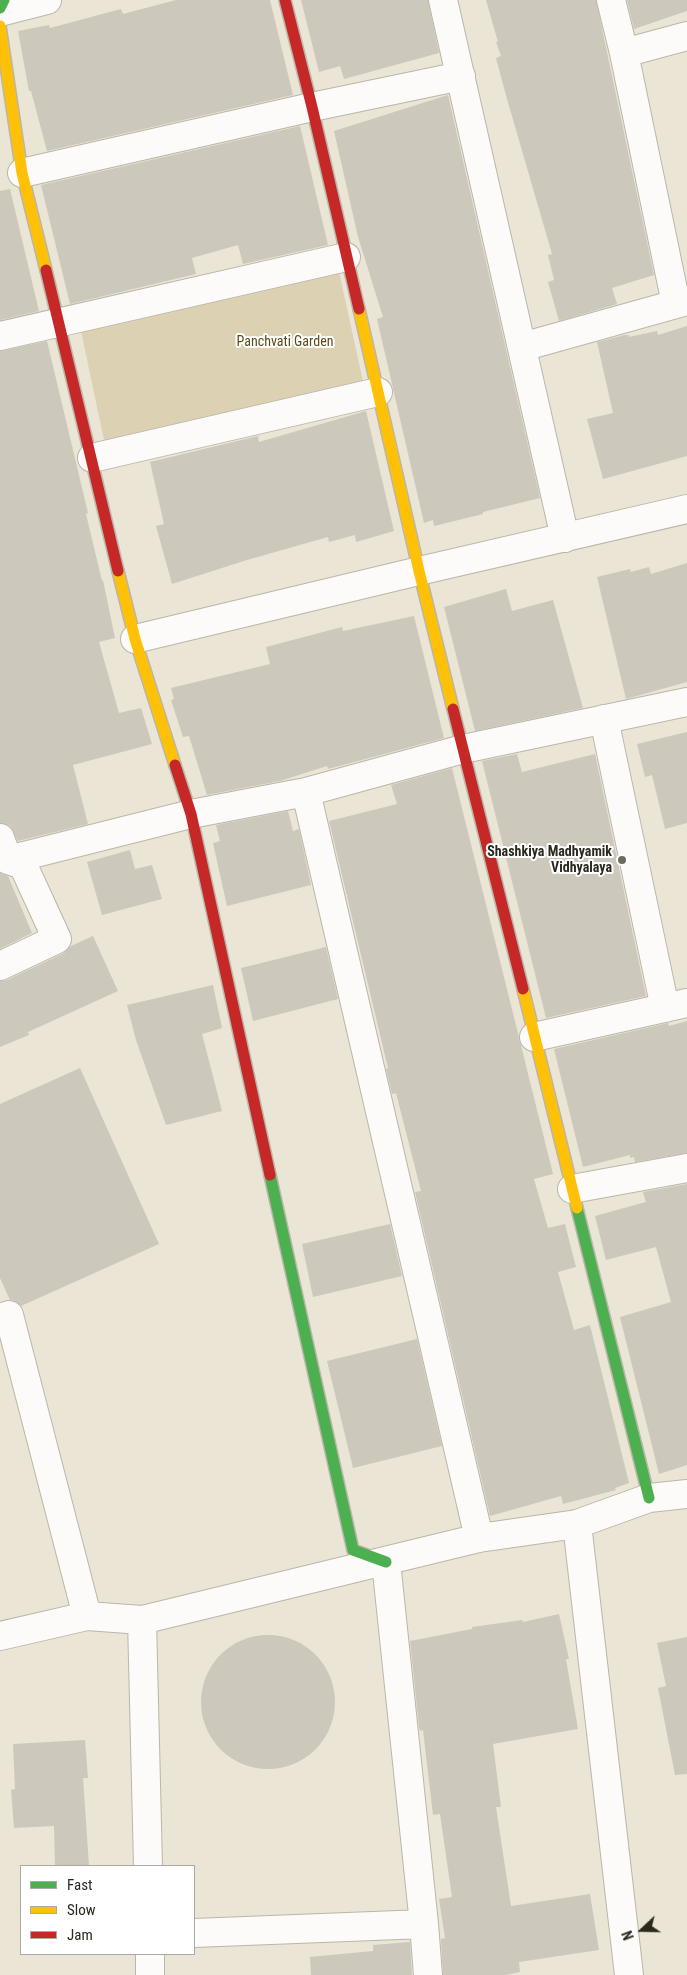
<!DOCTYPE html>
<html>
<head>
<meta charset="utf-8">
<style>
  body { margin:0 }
  #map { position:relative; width:687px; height:1975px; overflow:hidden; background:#eae5d5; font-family:"Roboto Condensed",sans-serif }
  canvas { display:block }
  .legend { position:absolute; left:20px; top:1865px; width:175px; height:90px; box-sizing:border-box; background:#fff; border:1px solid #aaa9a5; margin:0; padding:6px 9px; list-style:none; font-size:15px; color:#2b281e }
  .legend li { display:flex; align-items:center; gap:10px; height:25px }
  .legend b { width:25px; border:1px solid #aaa9a5 }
  .north { position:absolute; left:617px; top:1905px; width:50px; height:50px; -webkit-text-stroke:4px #fff; paint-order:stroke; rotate:249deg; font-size:14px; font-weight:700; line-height:20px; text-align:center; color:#2b281e }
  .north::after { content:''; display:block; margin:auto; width:18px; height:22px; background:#2b281e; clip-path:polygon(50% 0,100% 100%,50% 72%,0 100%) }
</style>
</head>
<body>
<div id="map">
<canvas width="687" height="1975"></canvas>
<ul class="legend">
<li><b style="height:6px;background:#4caf50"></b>Fast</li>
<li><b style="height:6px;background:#ffc107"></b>Slow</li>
<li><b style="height:6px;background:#c62828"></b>Jam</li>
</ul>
<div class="north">N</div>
</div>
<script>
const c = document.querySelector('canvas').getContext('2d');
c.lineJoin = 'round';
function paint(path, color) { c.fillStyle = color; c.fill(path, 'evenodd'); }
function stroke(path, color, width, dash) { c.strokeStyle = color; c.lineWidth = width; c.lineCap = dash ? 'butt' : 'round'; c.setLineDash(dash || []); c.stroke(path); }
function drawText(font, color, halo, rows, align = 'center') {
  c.font = font + ' "Roboto Condensed",sans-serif'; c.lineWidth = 4; c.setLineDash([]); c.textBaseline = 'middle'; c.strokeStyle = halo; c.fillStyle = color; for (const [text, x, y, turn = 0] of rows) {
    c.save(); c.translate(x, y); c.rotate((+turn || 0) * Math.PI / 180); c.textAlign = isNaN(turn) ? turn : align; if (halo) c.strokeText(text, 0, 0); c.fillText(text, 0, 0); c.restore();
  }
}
const green = new Path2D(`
  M338,267L364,386L105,445L81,331Z`);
const building = new Path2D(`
  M176,0H270L293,95L47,151L31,91H29L18,31L49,25L50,28L121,9L123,14Z
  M301,0H428L439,53L344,79L340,66L319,72Z
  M486,0H596L654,275L612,288L617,304L559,321L548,282L554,280L548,255L552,254L507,99L496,58L501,56L496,42H498Z
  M627,0H687V11L634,29Z
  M448,95L540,498L483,512V514L434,526L433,520L424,523L377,319L383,317L358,237L334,131Z
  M300,126L328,245L243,264L238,245L192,258L196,274L70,304L41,185Z
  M10,189L39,311L0,320V191Z
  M687,326V456L603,479L587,419L613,413L597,342L625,335H629V337L657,331L658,335Z
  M47,341L88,513L86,514L102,581L103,580L115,638L99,642L119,713L141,708L152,744L73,765L88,824L18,841L10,826L0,823V351Z
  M366,411L394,531L356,542L355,535L329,542L328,537L247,560L172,584L156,526L164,524L150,462L258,436L259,442Z
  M687,563V682L626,699L597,577L630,569L631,572L649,567L651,574Z
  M506,589L512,611L553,600L583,708L475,731L444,607Z
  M414,616L444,738L328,769L327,766L280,781L207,795L189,736L183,737L171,700L174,699L171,688L270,664L266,647L342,627L343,631Z
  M687,732V823L665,829L652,775L645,777L637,744Z
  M517,754L522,772L595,754L646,996L546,1018L482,761Z
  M452,768L553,1174L534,1179L548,1228L565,1224L576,1267L558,1272L574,1330L590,1325L629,1483L615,1488L616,1490L563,1504L561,1496L490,1516L415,1192L421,1191L396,1093L392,1094L386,1069L388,1068L329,821L397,804L391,785Z
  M288,811L293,831L299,829L311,885L227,906L213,843L220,841L216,825Z
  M130,850L135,869L152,865L162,899L102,915L87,862Z
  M0,873L8,876L32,933L0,949Z
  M93,936L118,991L28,1032L29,1035L0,1047V981L7,980L64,953L71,946Z
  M326,947L338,999L253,1021L241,968Z
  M213,985L222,1028L202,1034L222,1111L166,1125L136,1040L127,1005Z
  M687,1021V1153L635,1162L634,1157L630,1158V1155L583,1167L554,1049L668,1023L669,1026Z
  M80,1068L159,1244L21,1306L13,1300H10L0,1278V1104Z
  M687,1184V1465L659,1474L620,1317L671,1302L656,1247L606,1260L595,1216L646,1202L643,1192Z
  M390,1224L402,1276L313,1297L302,1244Z
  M417,1339L442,1446L353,1468L327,1361Z
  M559,1614L569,1659H566L578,1729L493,1744L501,1807H496L511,1906L590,1894L599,1950L519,1962L520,1972L505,1975H443L441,1939L445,1938L439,1899L452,1897L440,1814L433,1815L423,1730L420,1731L419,1727L410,1641L472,1629V1627L522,1620L523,1622Z
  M201 1702a67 67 0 1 1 134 0a67 67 0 1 1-134 0Z
  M687,1637V1774L675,1775L658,1688L666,1686L657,1643Z
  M85,1740L88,1778H83L89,1866H55L54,1826L14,1828L11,1790L15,1789L13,1744Z
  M410,1942L412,1975H311L310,1957L373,1951V1945Z`);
const street = new Path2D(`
  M443,0L565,538
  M611,0L624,53L676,304
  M0,12L47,0
  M624,53L687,36
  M22,173L312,107L461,76
  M0,336L346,257
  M522,347L687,301
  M92,458L378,392
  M135,639L419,571L687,509
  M604,719L665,1008
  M306,792L479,1538
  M0,838L8,860L23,865L57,939L0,966
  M8,860L191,814L306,792L463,749L687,702
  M534,1037L687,1003
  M572,1189L687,1168
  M0,1318L9,1315L87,1616
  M577,1524L629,1975
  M386,1562L424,1924L428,1975
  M142,1620L148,1866
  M0,1636L87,1616L142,1620L479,1538L577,1524L649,1498L687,1494
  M194,1933L424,1924
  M150,1954V1975`);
const fast = new Path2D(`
  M0,8L4,0
  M270,1175L353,1550L386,1562
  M577,1208L649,1498`);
const slow = new Path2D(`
  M0,26L22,173L46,270
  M359,309L419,571L453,709
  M118,571L135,639L175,765
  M523,989L577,1208`);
const jam = new Path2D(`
  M285,0L312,107L359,309
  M46,270L118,571
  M453,709L523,989
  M175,765L191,814L270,1175`);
const markers = [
  [622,860,5,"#6e6a5e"]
];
const parkNames = [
  ["Panchvati Garden",285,342]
];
const poiNames = [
  ["Shashkiya Madhyamik",612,852],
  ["Vidhyalaya",612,868]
];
paint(green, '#dcd2b3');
paint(building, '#ccc8bc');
stroke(street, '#bab6aa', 30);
stroke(fast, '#bab6aa', 14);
stroke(slow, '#bab6aa', 14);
stroke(jam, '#bab6aa', 14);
stroke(street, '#fcfbf9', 28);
stroke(fast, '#4caf50', 11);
stroke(slow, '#ffc107', 11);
stroke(jam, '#c62828', 11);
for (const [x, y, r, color] of markers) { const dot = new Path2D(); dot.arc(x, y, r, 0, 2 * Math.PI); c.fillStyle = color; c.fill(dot); stroke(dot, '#fff', 2); }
drawText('14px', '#5a4b18', '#fff', parkNames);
drawText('bold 14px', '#2b281e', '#fff', poiNames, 'right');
</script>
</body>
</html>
